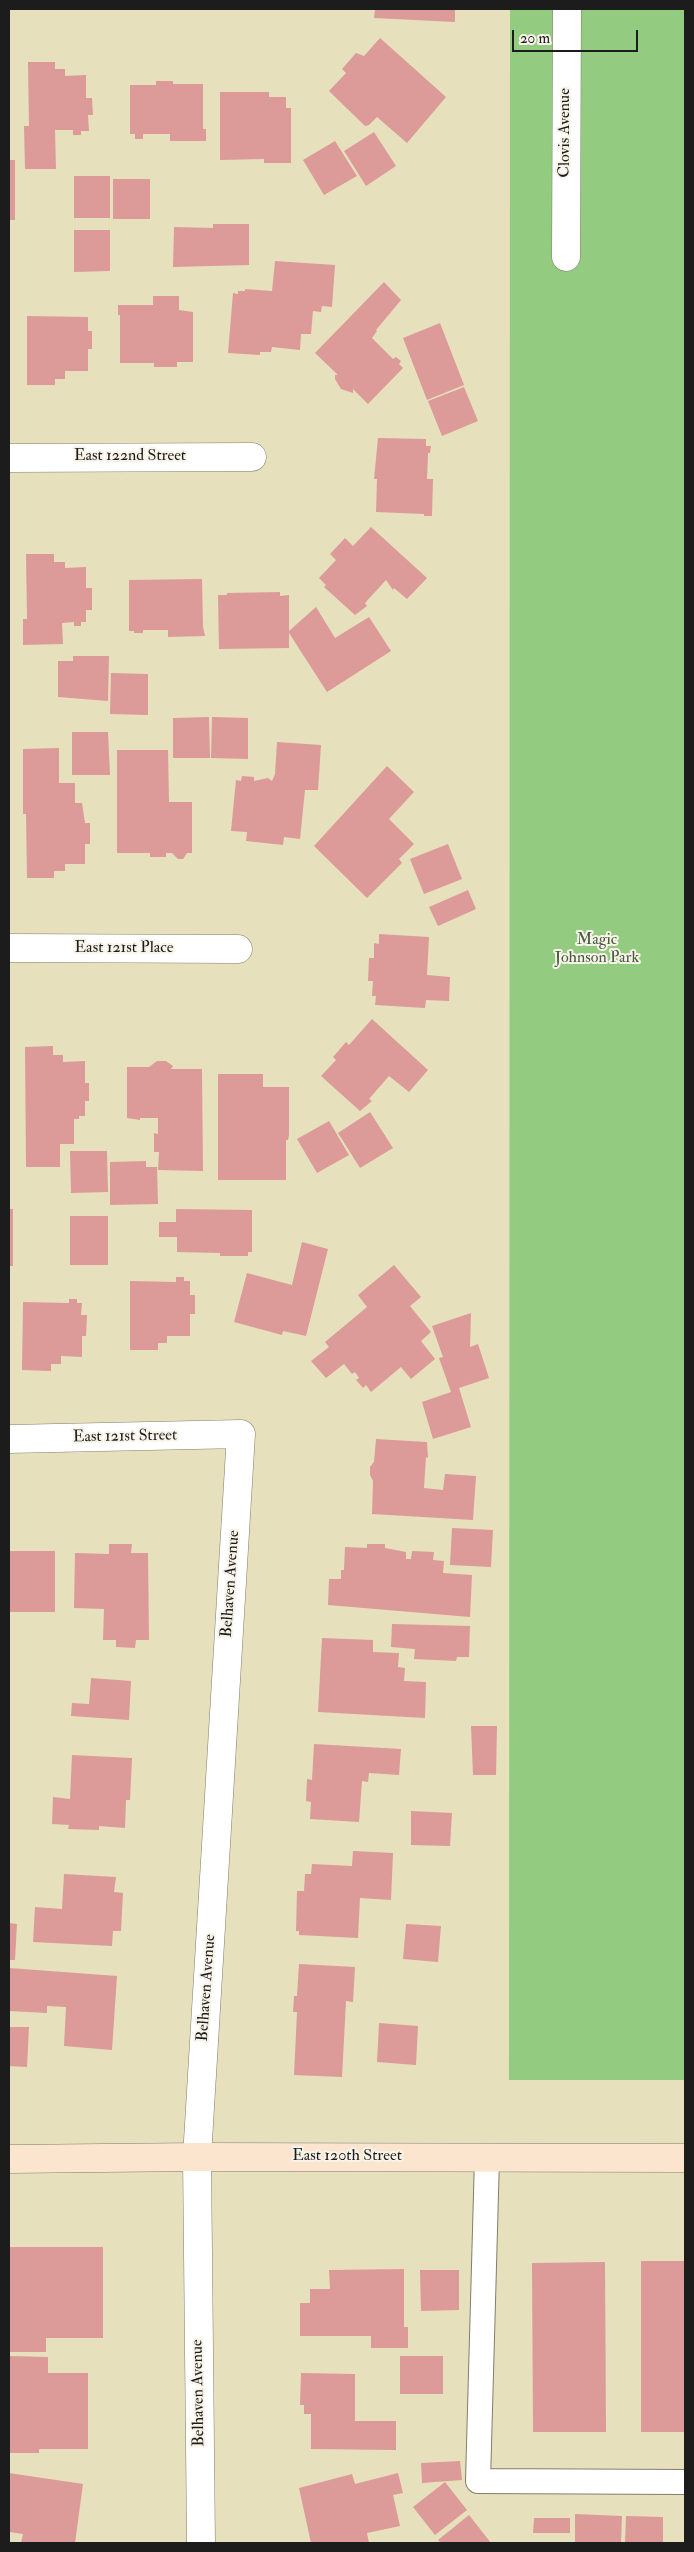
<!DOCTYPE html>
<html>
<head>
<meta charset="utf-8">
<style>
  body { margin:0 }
  #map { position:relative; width:694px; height:2552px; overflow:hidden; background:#e7e0bd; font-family:"IM FELL Double Pica",serif }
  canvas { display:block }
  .frame { position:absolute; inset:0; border:10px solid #1c1c1c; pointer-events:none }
  .scale { position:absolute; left:512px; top:30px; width:126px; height:22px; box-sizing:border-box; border:2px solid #1c1c1c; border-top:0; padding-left:6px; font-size:15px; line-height:18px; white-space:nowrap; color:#1c1c1c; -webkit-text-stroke:4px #f7f3e8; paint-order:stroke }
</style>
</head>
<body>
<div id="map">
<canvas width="694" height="2552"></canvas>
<div class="frame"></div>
<div class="scale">20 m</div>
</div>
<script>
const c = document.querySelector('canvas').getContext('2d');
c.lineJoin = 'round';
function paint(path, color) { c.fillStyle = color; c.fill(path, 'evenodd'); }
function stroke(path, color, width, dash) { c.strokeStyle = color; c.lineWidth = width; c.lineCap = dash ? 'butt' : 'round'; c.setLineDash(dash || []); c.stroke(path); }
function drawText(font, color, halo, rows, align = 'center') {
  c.font = font + ' "IM FELL Double Pica",serif'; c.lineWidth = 4; c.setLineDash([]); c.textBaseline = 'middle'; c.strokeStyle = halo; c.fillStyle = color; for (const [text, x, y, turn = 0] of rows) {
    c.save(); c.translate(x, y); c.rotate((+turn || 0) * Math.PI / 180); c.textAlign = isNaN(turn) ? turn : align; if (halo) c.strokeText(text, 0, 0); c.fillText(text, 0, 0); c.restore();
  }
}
const green = new Path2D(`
  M510,9H685V2080H509Z`);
const building = new Path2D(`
  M375,9H455V22L374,18Z
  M380,38L446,97L407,143L377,117L369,125L365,126L329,91L346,73L342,69L356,53L364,56Z
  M28,62H55V69H65V76L86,75V98H92L93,115H88L89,131H81V135H73V130H55L56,169H25L24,126H29Z
  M156,81H173V84H203V129H206V141H170V134H143V139H135V134H130V85H156Z
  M220,92H269V97H286V108H291V163H264V159L220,160Z
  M374,132L396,166L366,186L344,151Z
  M335,141L357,176L324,195L303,160Z
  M9,160H15V220H9Z
  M74,176H110V218H74Z
  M113,179H150V219H113Z
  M213,224H249V265L173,267L174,227L213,228Z
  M74,230H110V271L74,272Z
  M275,261L335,265L332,307L322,306L321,312L313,311L311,334H301L300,350L272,347L271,352H260V355L228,353L233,293L238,294V291H245V289L272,291Z
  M384,282L401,300L376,330L377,331L372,338L393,359L396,357L401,361L399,364L403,368L368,404L353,389V393L341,389L335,379V375H338L315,353Z
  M153,296H179V310L193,312V362H177V367H154V363H120V315H118V305H153Z
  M27,316L88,317V331H92V349H88V371H65V379H55V385H27Z
  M440,323L464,385L427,400L403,338Z
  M464,387L478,421L442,436L428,401Z
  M378,438L426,439V446H431L430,453H428L427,479H433L432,516H424V514L376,512L377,479H374Z
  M371,527L427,578L407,599L394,588L393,590L386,580L365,603L367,606L355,615L324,587L326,585L319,578L336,560L330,554L345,538L353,546Z
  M26,554H54V562H65V568L86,567V588H92V610H86V622H81V626H74V622L62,623L63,644L23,645V619H27Z
  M202,579L203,627L205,636L168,637V630H143V633H134V631H129V580Z
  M280,592V596L289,595V631L316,607L335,638L369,617L391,651L327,692L289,633V648L219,649L218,595H227V593Z
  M73,656H109L108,701L58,697V661H73Z
  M111,673L148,674V715L110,714Z
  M209,717L210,758H173V718Z
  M212,717L248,718V759L211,758Z
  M72,732H108L110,775H72Z
  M277,742L321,745L318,790H305L300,839L284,837L283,845L246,841L247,832L231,831L236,780L241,781L242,776L254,777V781L268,778L272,781L275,774Z
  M59,748V783H75V803H82L85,823H90V844H85V864H65V871H54V878H27L26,814H23V749Z
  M117,750H168L169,802H192V853H187L183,859H178L172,853H166V857H150V853H117Z
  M387,766L414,792L389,819L414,844L399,859L402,863L367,898L314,846Z
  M448,844L462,879L424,894L410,859Z
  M468,890L476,909L438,926L429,907Z
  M379,934L429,937L427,975L450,977L449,1001L426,1000L425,1008L375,1005L376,996H372L373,981H368L369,958H374V943L379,944Z
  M372,1019L428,1070L409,1092L389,1076L369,1099L372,1101L360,1111L321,1076L336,1060L333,1057L346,1042L349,1045Z
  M53,1046V1055H63V1062L85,1061V1083H89V1101H85V1116H79V1119H74V1144H60V1167H26L25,1047Z
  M157,1061H166L173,1066L171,1069H202L203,1171L158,1170L159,1152H154V1133L158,1134V1118H140V1120L127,1118V1067H149Z
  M218,1074H263V1087H289V1135L288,1140H286V1180H218Z
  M370,1112L393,1148L360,1168L338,1133Z
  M329,1121L349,1155L317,1173L297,1139Z
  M70,1151H107L108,1192L71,1193Z
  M146,1161V1167H157L158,1204L110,1205V1162Z
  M9,1209H13V1266H9Z
  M176,1209L252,1210V1252H248V1256H220V1253L177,1252V1237H159V1222H176Z
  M70,1216H108V1265H70Z
  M302,1242L328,1249L306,1336L283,1331L282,1335L234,1322L247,1273L292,1285Z
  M394,1265L421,1297L410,1306L431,1332L421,1341L435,1359L411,1379L401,1367L371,1392L366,1385L363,1388L356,1380L359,1378L355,1372L352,1374L344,1364L326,1378L311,1361L329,1347L325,1342L367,1307L358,1295Z
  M176,1277H184V1281H190V1295H195V1314H190V1336H167V1343H158V1350H130V1281L176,1282Z
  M69,1299H77V1303H82L81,1315H87L86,1336H82V1357L61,1356V1364H51V1371L22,1370L23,1302L69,1303Z
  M471,1313L470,1347L478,1344L489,1378L459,1388L471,1427L433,1439L422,1402L451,1392L439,1358L443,1357L432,1326Z
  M376,1439L427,1442L428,1458L426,1457L424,1488L443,1490L445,1474L476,1476L473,1520L372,1514L373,1481L370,1475V1467L374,1462Z
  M452,1528L493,1530L491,1567L450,1565Z
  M109,1544H132L131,1553H148L149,1640H136L135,1648L116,1647V1640H103L104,1609L74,1608L75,1553L109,1554Z
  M367,1544H385V1548L406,1552V1559H411L412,1551L434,1552L433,1560L444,1561L443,1573L472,1575L470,1617L328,1605L329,1579H341V1570H344L345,1547L367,1548Z
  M10,1551H55V1612H9Z
  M392,1624L470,1626L469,1657H457L456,1661L414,1659L415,1649L391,1647Z
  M322,1638L373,1640V1652L399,1653L398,1667L405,1668L404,1681L426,1682L425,1718L318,1712Z
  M91,1678L131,1681L129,1720L71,1716L72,1703L89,1704Z
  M471,1726H497L496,1775H473Z
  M314,1744L401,1749L399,1775L369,1773L368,1782L362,1781L359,1822L310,1819L311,1802L306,1801L307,1779L312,1780Z
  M72,1755L132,1758L130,1800H126L125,1828L99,1826V1830L68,1829L69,1825L52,1824L53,1797L70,1799Z
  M411,1811L452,1813L450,1846L411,1845Z
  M353,1851L393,1853L391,1900L360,1898L358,1938L299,1935V1931H296L297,1891H304L305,1874H311L312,1864L352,1866Z
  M64,1874L116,1877L114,1892L123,1893L121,1931H113L112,1946L33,1942L35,1907L62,1909Z
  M9,1923L17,1924L15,1960H9Z
  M406,1924L441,1926L438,1962L403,1959Z
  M299,1964L355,1967L353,2002L346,2001L342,2077L294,2075L297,2012H293L294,1996H297Z
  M9,1968L117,1976L112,2050L64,2046L66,2007L47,2006V2013L9,2011Z
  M379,2023L418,2026L416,2065L377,2062Z
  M9,2027H29L27,2067L9,2066Z
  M9,2247H103V2338H46V2352H10Z
  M641,2261H685V2432H641Z
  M605,2262L606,2432H533L532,2263Z
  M404,2269V2327H408V2348H371V2336H300V2303H310V2289H330L329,2270Z
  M420,2270H459V2310L421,2311Z
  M9,2356L48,2357V2373H88V2449H39V2453H9Z
  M400,2356H443V2394H400Z
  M301,2373L355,2374V2421H396V2450L311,2449V2414H304V2405H300Z
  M460,2461L462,2480L422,2483L421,2463Z
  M9,2473L83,2484L75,2543H21L23,2534L9,2532Z
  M398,2473L403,2493L393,2495L400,2526L367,2533L369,2543H311L299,2488L352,2474L355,2484Z
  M445,2482L467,2510L435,2535L413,2507Z
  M575,2514L622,2516L621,2543H575Z
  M469,2515L491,2543H441L438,2540Z
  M626,2516L663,2517V2543H625Z
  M534,2518H570V2533H533Z`);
const lane = new Path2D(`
  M487,2158L478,2481L685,2482`);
const street = new Path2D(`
  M566,257L567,9
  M9,458L252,457
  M9,948L238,949
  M9,1439L241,1434L197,2157L201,2543`);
const secondary = new Path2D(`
  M9,2159L197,2157L685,2158`);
const streetNames = [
  ["Clovis Avenue",566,133,-90],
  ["East 122nd Street",130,457],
  ["East 121st Place",124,949],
  ["East 121st Street",125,1437,-1],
  ["Belhaven Avenue",231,1584,-86],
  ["Belhaven Avenue",207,1988,-86],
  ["East 120th Street",347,2157],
  ["Belhaven Avenue",199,2393,-91]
];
const parkNames = [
  ["Magic",597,941],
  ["Johnson Park",597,959]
];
paint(green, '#93cc80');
paint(building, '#dc9a98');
stroke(lane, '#827e6c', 26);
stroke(street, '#827e6c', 29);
stroke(secondary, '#827e6c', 29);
stroke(lane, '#fff', 24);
stroke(street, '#fff', 28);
stroke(secondary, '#fce5cf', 28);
drawText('16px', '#1c1c1c', '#f7f3e8', streetNames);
drawText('16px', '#465a3f', '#f7f3e8', parkNames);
</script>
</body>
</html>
